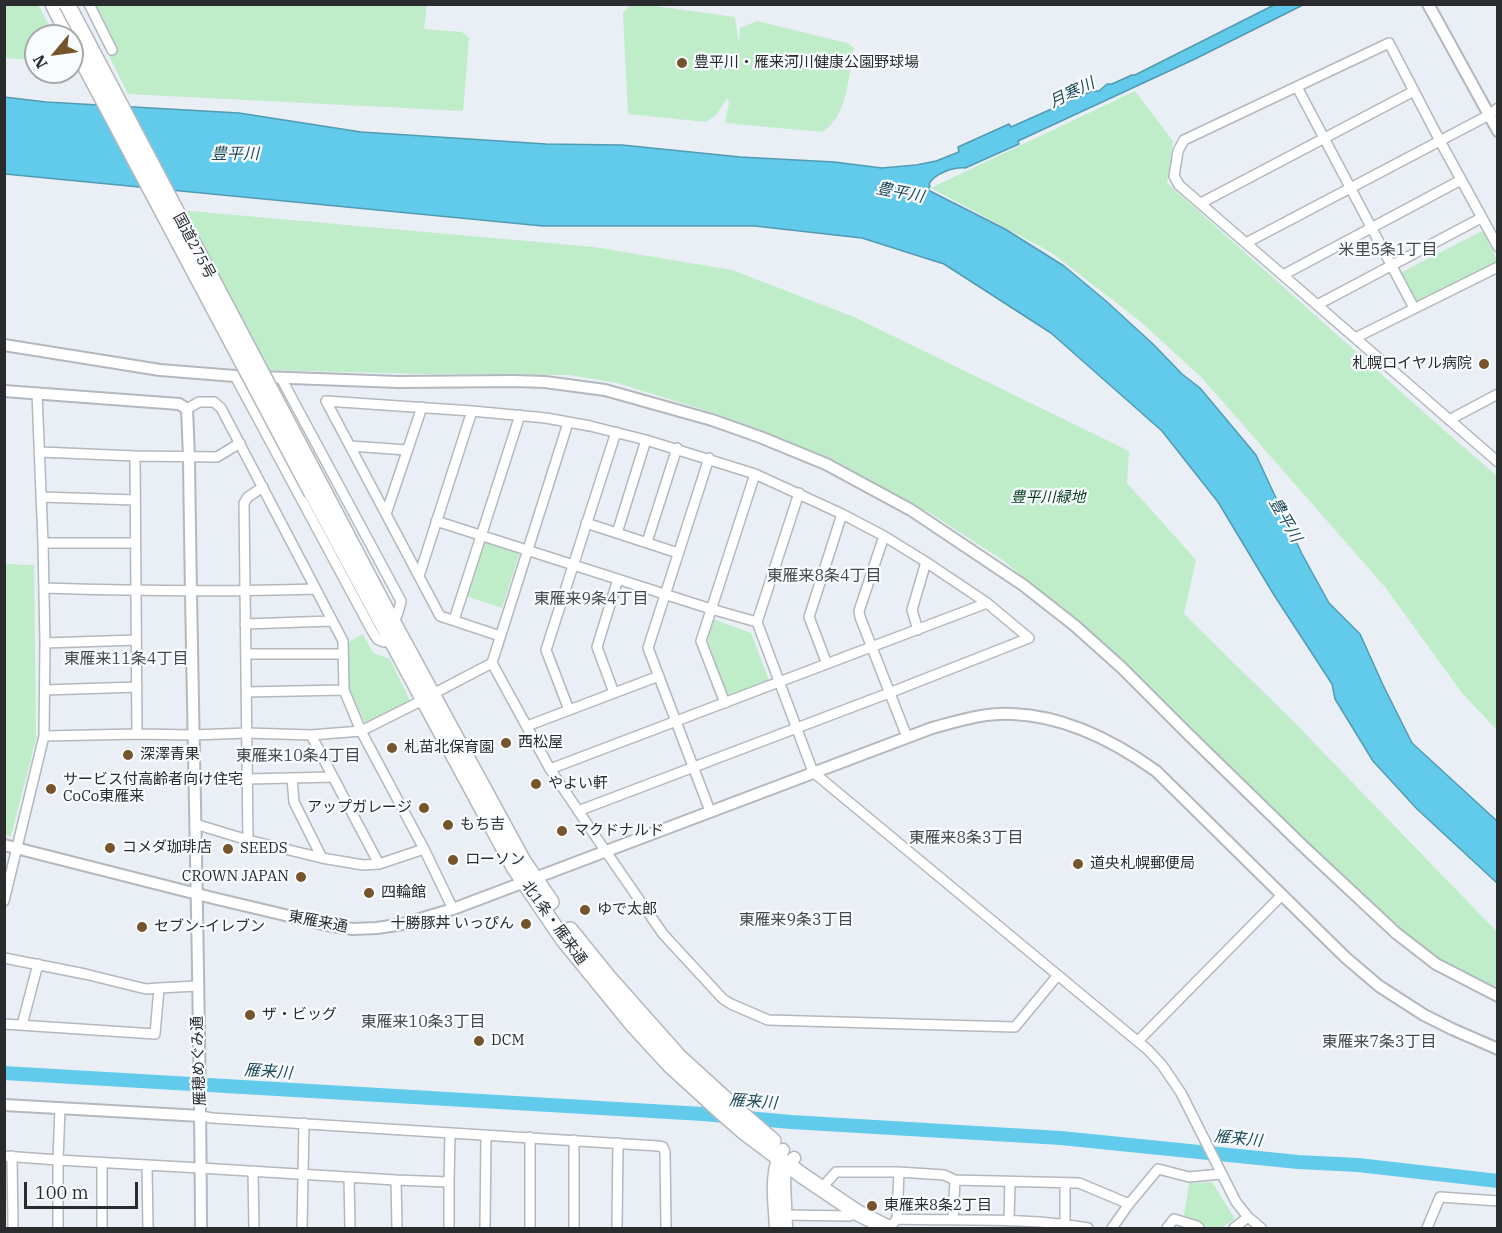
<!DOCTYPE html>
<html>
<head>
<meta charset="utf-8">
<style>
  body { margin:0 }
  #map { position:relative; width:1502px; height:1233px; overflow:hidden; background:#e9eff5; font-family:"IBM Plex Serif",serif }
  canvas { display:block }
  .frame { position:absolute; inset:0; border:6px solid #292b2d; pointer-events:none }
  .north { position:absolute; left:24px; top:24px; width:60px; height:60px; box-sizing:border-box; background:#f9fcfe; border:2px solid #a6a8aa; border-radius:50%; rotate:241deg; font-size:16px; font-weight:700; line-height:24px; text-align:center; color:#292b2d }
  .north::after { content:''; display:block; margin:auto; width:21px; height:27px; background:#76542c; clip-path:polygon(50% 0,100% 100%,50% 72%,0 100%) }
  .scale { position:absolute; left:24px; top:1182px; width:114px; height:27px; box-sizing:border-box; border:3px solid #292b2d; border-top:0; padding-left:8px; font-size:18px; line-height:21px; white-space:nowrap; color:#292b2d; -webkit-text-stroke:4px #f9fcfe; paint-order:stroke }
</style>
</head>
<body>
<div id="map">
<canvas width="1502" height="1233"></canvas>
<div class="frame"></div>
<div class="north">N</div>
<div class="scale">100 m</div>
</div>
<script>
const c = document.querySelector('canvas').getContext('2d');
c.lineJoin = 'round';
function fill(path, color) {
  c.fillStyle = color;
  c.fill(path, 'evenodd');
}
function strokePath(path, color, width, dash) {
  c.strokeStyle = color;
  c.lineWidth = width;
  c.lineCap = dash ? 'butt' : 'round';
  c.setLineDash(dash || []);
  c.stroke(path);
}
function label(font, color, halo, rows, align = 'center') {
  c.font = font + ' "IBM Plex Serif","Noto Sans JP",serif';
  c.lineWidth = 4.5;
  c.setLineDash([]);
  c.textBaseline = 'middle';
  c.strokeStyle = halo;
  c.fillStyle = color;
  for (const [text, x, y, turn = 0] of rows) {
    c.save();
    c.translate(x, y);
    c.rotate((+turn || 0) * Math.PI / 180);
    c.textAlign = isNaN(turn) ? turn : align;
    if (halo) c.strokeText(text, 0, 0);
    c.fillText(text, 0, 0);
    c.restore();
  }
}
fill(new Path2D(`
  M640,4L735,17L739,44L740,28L757,21L847,43L854,48C848,76 848,116 822,132L725,123L729,103L727,98L716,115L706,122L628,114L623,14C628,6 631,4 640,4Z
  M4,5H38L55,36H36V60L5,58Z
  M84,5H427L424,29L462,32L469,38L463,111L128,94Z
  M1135,91L1173,141L1167,183L1446,432L1497,476V730L1462,693L1385,587L1202,378L1141,322L1052,253L931,188Z
  M179,210L594,247L732,270L854,317L1129,451L1127,483L1196,560L1184,614L1293,721L1497,932V990L1441,960L1380,913L1127,666L1004,561L930,513L811,452L714,413L617,383L570,375L427,374L267,370Z
  M1480,232H1483L1497,260V263L1415,303L1401,276L1402,272Z
  M484,540L520,552L502,608L466,596Z
  M5,564L34,565L36,739L11,836L4,835Z
  M713,619L751,633L769,680L727,696L708,641Z
  M363,634L373,653L390,659L410,701L366,725L349,689V642Z
  M1212,1182L1235,1219L1221,1228H1206L1200,1221L1184,1216L1189,1183Z`), '#bfecc9');
const water = new Path2D(`
  M1274,5H1303L1195,59L1018,141L1019,144L965,168C954,167 935,173 929,184L930,186L928,190L1005,229L1064,266L1106,301L1154,345L1182,374L1200,388L1256,455L1302,554L1329,603L1360,634L1383,685L1412,743L1497,821V883L1417,809L1373,761L1335,699L1332,684L1274,595L1218,502L1162,431L1051,333L944,264L862,238L755,226H543L5,174L4,97L46,102L239,113L361,132L546,144L622,145L740,157L834,162L882,168L916,165L936,161L959,152L958,147L1009,124L1011,127L1092,91H1099L1107,84H1112L1132,75H1135Z`);
fill(water, '#62cbeb');
strokePath(water, '#519bb2', 1.5);
strokePath(new Path2D(`
  M4,1073L703,1114L791,1122L1061,1138L1298,1162L1358,1165L1498,1181`), '#62cbeb', 14);
const minor = new Path2D(`
  M89,4L112,50
  M1297,87L1414,308
  M1201,203L1414,91
  M1246,243L1489,115L1498,108
  M1498,247L1440,141L1389,43L1184,140L1178,151L1174,176L1179,185L1498,462
  M1283,275L1461,180
  M1317,305L1481,218
  M1355,338L1498,267
  M235,376L371,629L377,639L384,642C391,633 399,611 401,601L281,378
  M187,409L199,402H214L221,408L343,641L344,690L361,731L424,849L453,909
  M1449,420L1498,394
  M568,423L492,663L550,769L600,843L663,934L723,999L731,1004L768,1020L1015,1027L1058,975
  M350,446L407,450
  M40,452L135,456L217,457L240,443
  M135,456L137,734
  M709,458L648,648L710,811
  M799,493L757,622L813,772L1148,1050L1162,1065L1181,1093L1236,1202L1248,1217L1261,1228
  M41,497L135,500
  M386,514L422,407
  M436,521L711,609L757,622
  M586,523L678,553
  M617,533L646,440
  M884,536L859,611L860,617L907,737
  M647,542L677,448
  M43,543H135
  M419,576L472,411
  M44,588C134,591 224,592 315,589
  M454,620L520,415
  M245,624L331,621
  M918,630L912,610L926,562
  M500,636L440,616L326,401L472,411L546,418L590,426L646,440L755,474L842,514L884,536L926,562L987,603L1029,638L889,693L578,811
  M45,643L136,640
  M246,654H343
  M827,664L809,617L842,514
  M45,690L137,687
  M246,692L344,690
  M614,693L597,647L618,579
  M433,694L492,663
  M725,703L701,641L755,474
  M569,710L546,650L616,432
  M527,726L659,676
  M311,735L333,777
  M44,736L137,734L193,735L247,733L311,735L361,731L423,700
  M550,769L987,603
  M292,778L294,802L322,858
  M247,779L333,777L379,864
  M195,824L248,840L322,858L363,865L379,864L424,849
  M248,840L244,503L248,497L263,487
  M4,901L44,736L45,643L43,543L37,393
  M4,958L85,974L146,989L159,988L197,986
  M4,1024L155,1034L159,988
  M22,1025L38,964
  M1138,1041L1282,895
  M201,1116L212,1118L658,1146L663,1147L665,1152L666,1228
  M574,1140V1228
  M4,1156L58,1160L200,1168L396,1180L449,1182
  M12,1156L13,1228
  M102,1163V1228
  M147,1165L148,1228
  M253,1171L254,1228
  M349,1177L350,1228
  M396,1180L397,1228
  M827,1182L836,1172H899L944,1175L955,1180L1079,1183L1129,1204
  M785,1215L849,1216L858,1213
  M897,1219L899,1172
  M953,1220L955,1180
  M1009,1221L1010,1182
  M1065,1224V1183
  M58,1228V1160L60,1108
  M302,1228L304,1123
  M449,1228V1182L450,1133
  M485,1228L486,1135
  M530,1228V1137
  M617,1228L618,1143
  M889,1228L897,1219C959,1221 1027,1217 1088,1228
  M1112,1228L1129,1204L1158,1169L1189,1177L1221,1174
  M1167,1228L1174,1219L1197,1226L1199,1228
  M1234,1228L1248,1217
  M1427,1228L1440,1197L1498,1201`);
const tertiary = new Path2D(`
  M1428,4L1498,131
  M4,345L160,370L235,376L399,382L514,381L545,382L605,390L712,420L760,437L826,464L911,510L1023,585L1074,625L1121,667L1188,734L1305,848L1396,933L1436,964L1498,996
  M4,391L179,404L187,409L189,457C192,714 200,971 201,1228
  M4,845L213,898L327,925L353,929L377,928L403,924L453,909L932,728C958,721 986,712 1013,714C1066,716 1114,741 1156,771L1345,957L1379,986L1424,1015L1452,1029L1498,1049
  M4,1105L201,1116`);
const secondary = new Path2D(`
  M776,1228C775,1205 769,1169 783,1150
  M786,1228L784,1182L785,1172L794,1158`);
const trunk = new Path2D(`
  M53,4L69,36
  M322,488L385,608L523,861L551,902
  M312,493L514,867L563,939L634,1026L669,1064L717,1108L743,1131L803,1176L858,1213L888,1228
  M570,930L608,977L679,1057L736,1109L773,1141`);
strokePath(minor, '#b2b8bd', 12);
strokePath(tertiary, '#b2b8bd', 14);
strokePath(secondary, '#b2b8bd', 15);
strokePath(trunk, '#b2b8bd', 18);
strokePath(minor, '#fff', 9);
strokePath(tertiary, '#fff', 10);
strokePath(secondary, '#fff', 12);
strokePath(trunk, '#fff', 15);
const trunkBridge = new Path2D(`
  M67,4L322,488
  M72,41L312,493`);
strokePath(trunkBridge, '#b2b8bd', 18, []);
strokePath(trunkBridge, '#fff', 15);
for (const [x, y, r, color] of [
  [682,63,6,"#76542c"],
  [1484,364,6,"#76542c"],
  [506,743,6,"#76542c"],
  [392,748,6,"#76542c"],
  [128,755,6,"#76542c"],
  [536,784,6,"#76542c"],
  [51,789,6,"#76542c"],
  [424,808,6,"#76542c"],
  [448,825,6,"#76542c"],
  [562,831,6,"#76542c"],
  [110,848,6,"#76542c"],
  [228,849,6,"#76542c"],
  [453,860,6,"#76542c"],
  [1078,864,6,"#76542c"],
  [301,877,6,"#76542c"],
  [369,893,6,"#76542c"],
  [585,910,6,"#76542c"],
  [526,924,6,"#76542c"],
  [142,927,6,"#76542c"],
  [250,1015,6,"#76542c"],
  [479,1041,6,"#76542c"],
  [872,1206,6,"#76542c"]
]) {
  const dot = new Path2D();
  dot.arc(x, y, r, 0, 2 * Math.PI);
  c.fillStyle = color;
  c.fill(dot);
  strokePath(dot, '#f9fcfe', 2);
}
label('15px', '#292b2d', '#f9fcfe', [
  ["豊平川・雁来河川健康公園野球場",694,63],
  ["札幌ロイヤル病院",1472,364,"right"],
  ["西松屋",518,743],
  ["札苗北保育園",404,748],
  ["深澤青果",140,755],
  ["サービス付高齢者向け住宅",63,780],
  ["CoCo東雁来",63,797],
  ["やよい軒",548,784],
  ["アップガレージ",412,808,"right"],
  ["もち吉",460,825],
  ["マクドナルド",574,831],
  ["コメダ珈琲店",122,848],
  ["SEEDS",240,849],
  ["ローソン",465,860],
  ["道央札幌郵便局",1090,864],
  ["CROWN JAPAN",289,877,"right"],
  ["四輪館",381,893],
  ["ゆで太郎",597,910],
  ["十勝豚丼 いっぴん",514,924,"right"],
  ["セブン-イレブン",154,927],
  ["ザ・ビッグ",262,1015],
  ["DCM",491,1041],
  ["東雁来8条2丁目",884,1206]
], 'left');
label('15px', '#292b2d', '#f9fcfe', [
  ["国道275号",194,246,62],
  ["東雁来通",318,922,11],
  ["北1条・雁来通",554,923,54],
  ["雁穂めぐみ通",199,1061,-92]
]);
label('italic 15px', '#003b19', '#f9fcfe', [
  ["豊平川緑地",1048,498]
]);
label('italic 16px', '#1d4b59', '#f9fcfe', [
  ["月寒川",1072,93,-26],
  ["豊平川",235,154],
  ["豊平川",900,193,11],
  ["豊平川",1285,520,60],
  ["雁来川",268,1072,4],
  ["雁来川",753,1102,4],
  ["雁来川",1238,1139,6]
]);
label('16px', '#44494e', '#f9fcfe', [
  ["米里5条1丁目",1388,250],
  ["東雁来8条4丁目",824,576],
  ["東雁来9条4丁目",591,599],
  ["東雁来11条4丁目",126,659],
  ["東雁来10条4丁目",298,756],
  ["東雁来8条3丁目",966,838],
  ["東雁来9条3丁目",796,920],
  ["東雁来10条3丁目",423,1022],
  ["東雁来7条3丁目",1379,1042]
]);
</script>
</body>
</html>
